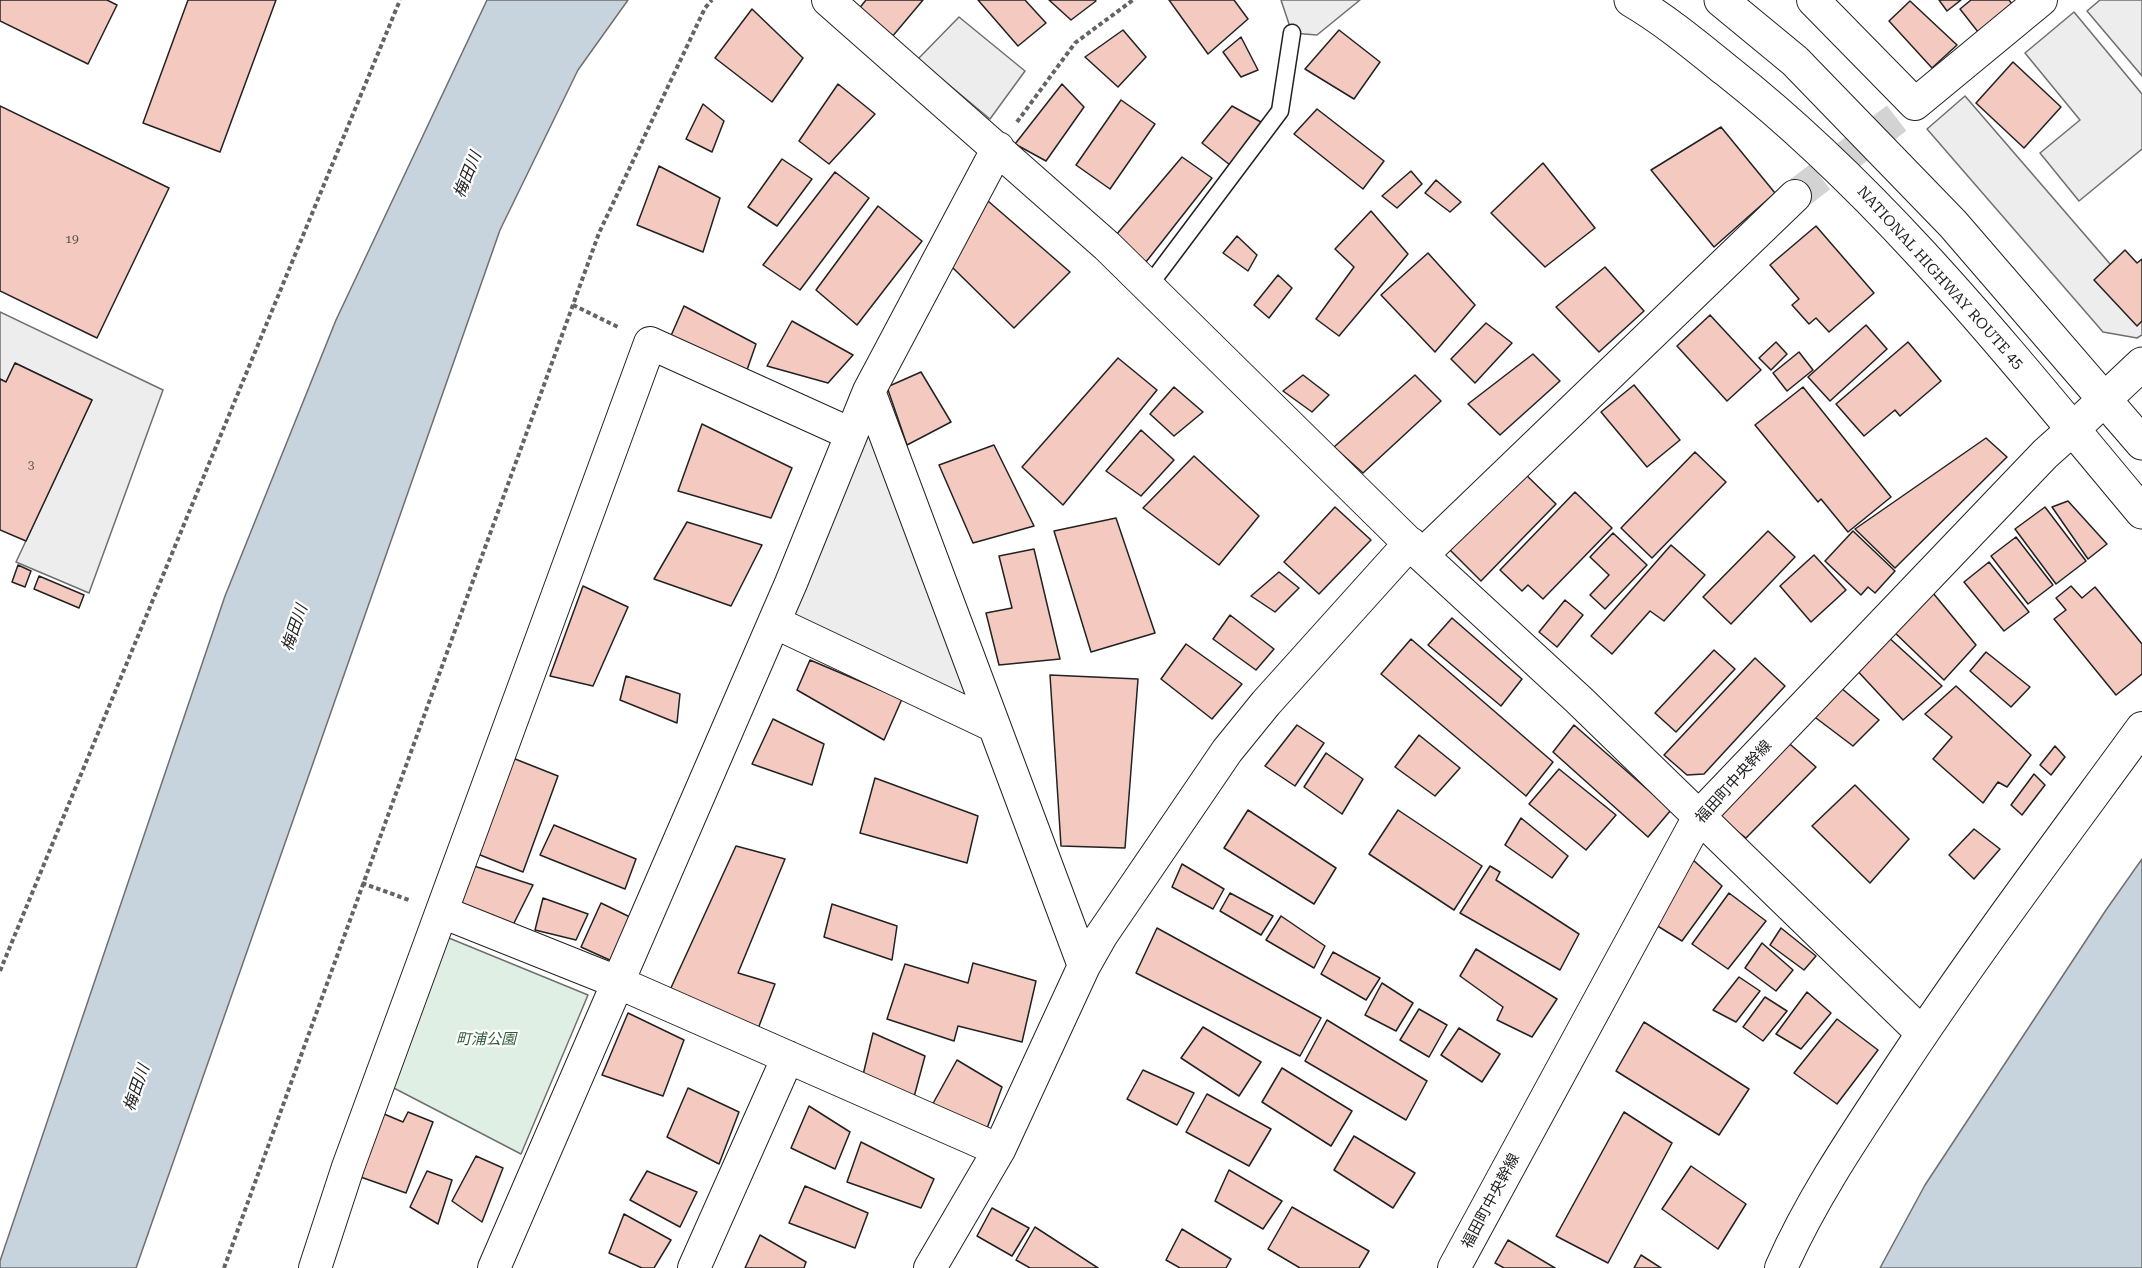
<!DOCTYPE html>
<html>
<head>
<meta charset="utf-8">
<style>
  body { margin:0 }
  canvas { display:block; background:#fff }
</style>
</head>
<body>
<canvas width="2142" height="1268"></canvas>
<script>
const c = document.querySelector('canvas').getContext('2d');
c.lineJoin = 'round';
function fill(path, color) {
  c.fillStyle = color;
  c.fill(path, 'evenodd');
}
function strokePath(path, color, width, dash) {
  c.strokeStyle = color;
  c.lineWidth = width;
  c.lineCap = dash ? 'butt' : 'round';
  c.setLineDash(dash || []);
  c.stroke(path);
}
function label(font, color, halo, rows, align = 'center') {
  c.font = font + ' "Roboto Serif","Noto Sans JP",serif';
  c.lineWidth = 4.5;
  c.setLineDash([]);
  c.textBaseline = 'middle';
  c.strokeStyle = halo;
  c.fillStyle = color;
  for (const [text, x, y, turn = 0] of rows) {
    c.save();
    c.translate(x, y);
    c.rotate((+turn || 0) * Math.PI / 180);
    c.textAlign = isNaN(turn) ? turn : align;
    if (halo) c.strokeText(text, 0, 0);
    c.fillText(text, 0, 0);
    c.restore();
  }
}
const green = new Path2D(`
  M444,936L588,995L521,1154L388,1085Z`);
fill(green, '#e0efe3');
strokePath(green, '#6f6f6f', 1.5);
const parking = new Path2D(`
  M1281,0H1360L1317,35L1292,33Z
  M2100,0H2142V76L2087,11Z
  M2074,12L2142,94V149L2079,201L2040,153L2080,120L2025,53Z
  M959,17L1025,71L990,119L918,59Z
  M1965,96L2142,301V335L2137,338L2103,332L1927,129Z
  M0,312L163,390L89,593L16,562L92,400L15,363L6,382L0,379Z
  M869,409L980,711L785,617Z`);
fill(parking, '#ededed');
strokePath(parking, '#6f6f6f', 1.5);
const water = new Path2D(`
  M487,0H628L578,70L500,230L136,1268H0V1261L225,596L336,320Z
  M2142,859V1268H1880L1925,1185L2106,910Z`);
fill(water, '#c7d3dd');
strokePath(water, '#6f6f6f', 1.5);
const building = new Path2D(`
  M0,0H107L117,5L88,64L0,21Z
  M188,0H276L220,152L143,123Z
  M866,0H923L886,44L853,16Z
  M978,0H1025L1046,23L1018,46Z
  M1049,0H1095L1096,1L1071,20Z
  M1169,0H1234L1248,19L1208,54Z
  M1939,0H1961L1947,11Z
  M1971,0H2009L2016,9L1982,37L1960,9Z
  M1910,1L1957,45L1932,68L1889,21Z
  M752,9L803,58L772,102L715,58Z
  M1123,30L1146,57L1118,87L1085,57Z
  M1339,30L1380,62L1354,99L1305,69Z
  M1241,37L1258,70L1241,77L1223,52Z
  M2013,62L2061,107L2024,148L1976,103Z
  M838,84L875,114L829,164L799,141Z
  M1062,84L1084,107L1046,161L1015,144Z
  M1121,100L1155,124L1110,189L1076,165Z
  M703,104L724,121L712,152L686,139Z
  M0,106L169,188L97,338L0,291Z
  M1232,106L1261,122L1230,165L1202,143Z
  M1317,109L1384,161L1363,189L1294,134Z
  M1721,127L1775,193L1714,247L1651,170Z
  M1182,157L1212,178L1142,267L1116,235Z
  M782,159L812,179L777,226L748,207Z
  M1543,163L1595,228L1545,267L1491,213Z
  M659,166L720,198L703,252L637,225Z
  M1411,171L1422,184L1397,208L1382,196Z
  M835,172L869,198L800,290L763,265Z
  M1436,180L1461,202L1450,212L1425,193Z
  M988,201L1070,272L1014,328L952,267Z
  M878,206L922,241L857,325L816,290Z
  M1371,211L1408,254L1339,336L1316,319L1354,267L1335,249Z
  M1816,226L1874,293L1829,332L1816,318L1809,324L1792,305L1799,299L1770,265Z
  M1237,236L1257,255L1248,271L1223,253Z
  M2125,250L2137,263L2142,259V321L2137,326L2094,280Z
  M1428,253L1475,305L1435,352L1381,295Z
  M1605,267L1644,311L1599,352L1556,307Z
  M1278,275L1292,288L1269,318L1254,305Z
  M684,306L756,344L747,370L670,338Z
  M1710,315L1761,370L1727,401L1677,346Z
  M792,321L853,355L828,383L767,366Z
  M1486,323L1512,343L1475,383L1451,359Z
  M1866,325L1887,349L1830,401L1808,377Z
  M1776,342L1787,354L1771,370L1759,358Z
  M1908,342L1941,381L1900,416L1895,410L1864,436L1836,404Z
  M1799,352L1813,370L1787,391L1773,373Z
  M1533,354L1560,381L1500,435L1468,404Z
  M1118,358L1157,390L1063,505L1022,467Z
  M15,363L92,400L26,541L0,530V379L6,382Z
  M921,372L951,422L907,445L887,387Z
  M1303,375L1329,395L1312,412L1283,391Z
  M1415,375L1441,401L1363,473L1334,447Z
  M1634,385L1680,440L1647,467L1601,412Z
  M1174,387L1203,412L1174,436L1150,414Z
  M1803,387L1891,497L1848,532L1821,499L1818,502L1755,425Z
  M702,424L792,468L771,518L678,491Z
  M1141,430L1174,460L1141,496L1106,471Z
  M1986,438L2007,457L1895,568L1855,529Z
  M994,445L1034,526L973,543L939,465Z
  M1695,452L1726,482L1652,558L1621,528Z
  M1194,456L1259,516L1219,565L1143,508Z
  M1522,471L1556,504L1481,581L1447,547Z
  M1575,492L1612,528L1543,599L1528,585L1522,591L1500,570Z
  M2068,501L2107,544L2088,559L2052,507Z
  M1335,507L1371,540L1319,594L1284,562Z
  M2045,507L2086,561L2056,584L2015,529Z
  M1116,518L1155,633L1091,652L1054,531Z
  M687,522L762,545L731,606L654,579Z
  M1768,531L1795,557L1731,624L1703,597Z
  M1853,531L1895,571L1875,593L1868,587L1861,595L1825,561Z
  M1613,533L1647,565L1605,609L1590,595L1609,575L1590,557Z
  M2016,537L2053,585L2028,604L1991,556Z
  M1671,545L1705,575L1664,621L1650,611L1612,654L1591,636Z
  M1034,549L1060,659L999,665L986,613L1012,608L999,556Z
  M1814,555L1846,590L1811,622L1780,586Z
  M1989,562L2029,612L2004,631L1964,582Z
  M18,565L31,571L25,587L12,582Z
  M1279,572L1299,588L1275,612L1251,596Z
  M39,576L84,595L79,608L34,589Z
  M583,586L628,607L593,686L550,676Z
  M2071,586L2082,598L2095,587L2142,644V674L2116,695L2054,619L2066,610L2056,598Z
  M1933,593L1976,645L1944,680L1892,630Z
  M1565,600L1583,615L1557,647L1539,632Z
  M1230,615L1274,649L1256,670L1213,639Z
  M1452,618L1522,679L1501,706L1428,645Z
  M1887,636L1942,686L1903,720L1853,666Z
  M1411,639L1553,762L1526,796L1381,674Z
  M1186,644L1242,684L1212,719L1161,679Z
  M1714,650L1735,669L1676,732L1655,713Z
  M1986,652L2030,687L2011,707L1970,671Z
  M1755,658L1785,686L1704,774L1687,775L1664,755Z
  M810,660L902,699L884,740L797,690Z
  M1050,675L1138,679L1125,848L1061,846Z
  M626,676L680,694L677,723L620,700Z
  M1956,686L2031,755L2007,787L1998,782L1983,803L1933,759L1952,737L1925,714Z
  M1840,687L1879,720L1853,746L1812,715Z
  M773,719L824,744L812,785L752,764Z
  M1297,725L1324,743L1295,786L1265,766Z
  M1574,725L1671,810L1648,837L1553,752Z
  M1419,735L1460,768L1435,796L1395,767Z
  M1783,738L1816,767L1746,838L1718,817Z
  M2055,746L2065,757L2051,775L2040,765Z
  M500,753L558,776L523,872L465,849Z
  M1326,753L1363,779L1342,814L1304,787Z
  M1559,769L1616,815L1586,850L1529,804Z
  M2034,774L2045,785L2022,815L2011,805Z
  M875,778L978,816L967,863L860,833Z
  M1855,785L1909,839L1870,883L1812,826Z
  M1248,810L1336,868L1314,904L1224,848Z
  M1398,810L1482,866L1454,910L1369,854Z
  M1521,818L1568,856L1552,878L1505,845Z
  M554,825L636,859L625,889L540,855Z
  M1974,829L2000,849L1974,879L1949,855Z
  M736,846L785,859L738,973L775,984L753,1042L664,1003Z
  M1692,859L1722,886L1682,941L1651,922Z
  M1182,864L1224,889L1213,909L1172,887Z
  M474,866L533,885L512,927L460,905Z
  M1490,866L1500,872L1496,880L1579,934L1560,970L1460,913Z
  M1230,893L1273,916L1261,935L1220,911Z
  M1729,893L1766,921L1728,969L1692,944Z
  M543,898L588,914L576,940L535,930Z
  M601,903L630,917L614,962L581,947Z
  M832,904L897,926L892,960L824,937Z
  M1281,916L1325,946L1314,968L1266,940Z
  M1157,928L1321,1018L1300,1056L1136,973Z
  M1781,928L1816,956L1804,970L1770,945Z
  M1762,943L1793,970L1776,991L1745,968Z
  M1476,949L1557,999L1532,1037L1497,1020L1503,1007L1460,976Z
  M1333,952L1380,978L1366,1000L1321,974Z
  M973,963L1036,981L1022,1042L958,1026L954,1041L887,1019L905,964L968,983Z
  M1739,977L1760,991L1736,1022L1713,1010Z
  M1382,983L1413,1003L1396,1031L1365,1015Z
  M1807,992L1831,1013L1801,1049L1776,1034Z
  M1765,997L1787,1011L1763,1041L1743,1027Z
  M1419,1009L1447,1025L1429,1057L1400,1040Z
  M628,1013L684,1040L663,1096L602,1075Z
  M1837,1019L1878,1050L1837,1104L1794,1073Z
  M1327,1020L1427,1081L1406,1120L1305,1061Z
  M1644,1022L1749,1089L1719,1135L1616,1071Z
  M1203,1027L1261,1062L1239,1096L1181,1058Z
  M1459,1028L1500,1054L1482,1082L1441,1055Z
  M873,1033L925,1056L914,1097L863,1075Z
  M957,1060L1002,1087L985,1134L931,1107Z
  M1282,1068L1352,1111L1331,1146L1262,1102Z
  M1143,1070L1194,1093L1177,1125L1127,1099Z
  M688,1088L739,1112L719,1164L667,1137Z
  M1207,1094L1271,1129L1249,1166L1186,1132Z
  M809,1106L850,1132L835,1169L791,1148Z
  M377,1111L403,1122L408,1112L433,1122L406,1193L355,1175Z
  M1624,1112L1672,1143L1608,1263L1556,1236Z
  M1354,1136L1415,1173L1393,1208L1334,1170Z
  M861,1142L934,1179L921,1208L847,1182Z
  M476,1156L503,1168L482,1222L452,1201Z
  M1691,1166L1746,1204L1718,1249L1662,1209Z
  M1229,1170L1282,1201L1263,1229L1215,1201Z
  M427,1171L452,1180L438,1224L410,1207Z
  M647,1171L697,1192L680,1227L630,1200Z
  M805,1186L868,1213L855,1248L789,1223Z
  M1292,1207L1369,1251L1359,1268H1300L1268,1249Z
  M992,1208L1029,1228L1012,1256L977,1236Z
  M624,1214L671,1240L654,1268H642L609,1253Z
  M1035,1227L1098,1268H1030L1016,1260Z
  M1182,1229L1231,1259L1226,1268H1180L1166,1260Z
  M760,1235L806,1262L804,1268H745Z
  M1508,1240L1555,1268H1504L1495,1263Z
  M1641,1255L1661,1268H1634Z`);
fill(building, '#f3c9c0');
strokePath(building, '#222', 1.5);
strokePath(new Path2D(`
  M1795,196L1915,104`), '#d3d3d3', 32, [32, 16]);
const service = new Path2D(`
  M1148,287L1280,111L1292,33`);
const minor = new Path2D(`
  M828,0L1107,246L1416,550L1579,700L1922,1033
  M1813,0L1915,104L2041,0
  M998,148L869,391L1084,966
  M1422,555L1795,196
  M774,622L994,726
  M442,912L617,982L999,1150
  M315,1268L348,1167L650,343L851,434
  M494,1268L791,583L869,391
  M694,1268L788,1057
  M930,1268L999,1150L1084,966L1101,936L1227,751L1266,703L1410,543
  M1454,1268L1700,815L2045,454L2074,428
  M1781,1268C1811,1200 1853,1138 1894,1076C1972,957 2058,843 2142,728`);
const secondary = new Path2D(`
  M2074,428L2142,364`);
const trunk = new Path2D(`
  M1631,0C1665,20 1695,45 1726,70C1886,196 2012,357 2142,512
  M1721,0L1795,61L1953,224L2142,443`);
strokePath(service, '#222', 19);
strokePath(minor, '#222', 34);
strokePath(secondary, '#222', 35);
strokePath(trunk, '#222', 35);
strokePath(new Path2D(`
  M1017,122L1075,43L1133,0
  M573,305L620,328
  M362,883L409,900
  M0,971L400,0
  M224,1268L599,233L705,8L712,0`), '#646464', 4, [4.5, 3]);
strokePath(service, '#fff', 16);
strokePath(minor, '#fff', 32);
strokePath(secondary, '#fff', 33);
strokePath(trunk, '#fff', 33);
label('12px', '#564c4a', null, [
  ["19",72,239],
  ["3",31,465]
]);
label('15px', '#222', '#fff', [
  ["NATIONAL HIGHWAY ROUTE 45",1940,278,48],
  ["福田町中央幹線",1734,782,-48],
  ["福田町中央幹線",1491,1201,-62]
]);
label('italic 15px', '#2f5e38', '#fff', [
  ["町浦公園",486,1040]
]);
label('italic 16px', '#222', '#fff', [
  ["梅田川",468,175,-68],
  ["梅田川",295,628,-71],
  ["梅田川",137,1088,-71]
]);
</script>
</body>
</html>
